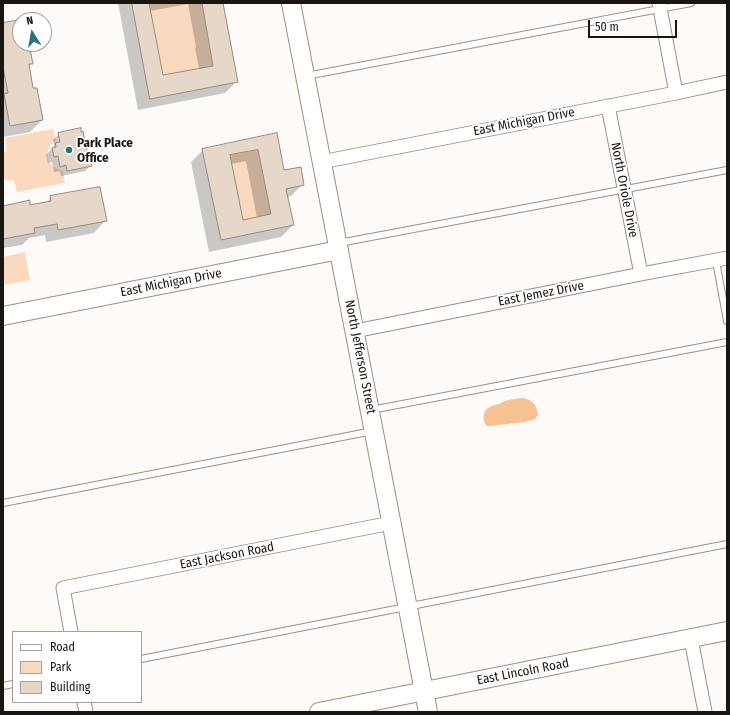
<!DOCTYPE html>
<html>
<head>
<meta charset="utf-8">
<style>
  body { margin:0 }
  #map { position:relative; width:730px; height:715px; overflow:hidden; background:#fdfaf7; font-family:"Fira Sans Condensed",sans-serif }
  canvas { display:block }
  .frame { position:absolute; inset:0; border:4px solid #1b1511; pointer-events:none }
  .legend { position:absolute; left:12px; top:631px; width:130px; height:72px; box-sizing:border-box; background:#fff; border:1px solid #a4a1a0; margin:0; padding:5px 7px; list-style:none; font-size:12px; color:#1b1511 }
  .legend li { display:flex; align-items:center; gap:8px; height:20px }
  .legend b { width:20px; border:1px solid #a4a1a0 }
  .north { position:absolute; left:12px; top:12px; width:40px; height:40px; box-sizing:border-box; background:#fff; border:1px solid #a4a1a0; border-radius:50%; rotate:349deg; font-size:11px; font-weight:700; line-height:16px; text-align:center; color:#1b1511 }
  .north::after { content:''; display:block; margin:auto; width:14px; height:18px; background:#2b727f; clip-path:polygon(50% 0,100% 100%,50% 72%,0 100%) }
  .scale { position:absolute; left:588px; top:20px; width:89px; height:18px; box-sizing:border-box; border:2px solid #1b1511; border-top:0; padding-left:5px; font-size:12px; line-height:14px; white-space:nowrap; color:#1b1511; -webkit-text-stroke:3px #fff; paint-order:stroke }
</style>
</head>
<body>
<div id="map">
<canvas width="730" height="715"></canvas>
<div class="frame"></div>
<ul class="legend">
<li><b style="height:5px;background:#fff"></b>Road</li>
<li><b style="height:11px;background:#fbd9be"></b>Park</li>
<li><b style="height:11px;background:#e7d7c9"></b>Building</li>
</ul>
<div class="north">N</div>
<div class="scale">50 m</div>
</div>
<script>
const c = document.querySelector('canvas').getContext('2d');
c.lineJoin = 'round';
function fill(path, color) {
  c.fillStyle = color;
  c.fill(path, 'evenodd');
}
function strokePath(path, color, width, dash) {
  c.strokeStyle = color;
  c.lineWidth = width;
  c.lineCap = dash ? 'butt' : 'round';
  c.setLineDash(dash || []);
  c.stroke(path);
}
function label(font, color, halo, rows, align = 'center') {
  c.font = font + ' "Fira Sans Condensed",sans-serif';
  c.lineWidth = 3.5;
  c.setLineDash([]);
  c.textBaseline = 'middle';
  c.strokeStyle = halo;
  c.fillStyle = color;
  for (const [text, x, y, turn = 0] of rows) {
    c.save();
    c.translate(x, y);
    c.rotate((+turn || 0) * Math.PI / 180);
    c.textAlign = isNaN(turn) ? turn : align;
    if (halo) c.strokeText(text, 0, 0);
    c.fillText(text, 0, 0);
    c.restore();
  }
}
fill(new Path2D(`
  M149,3H202L205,22L226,18L229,31L207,35L213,66L163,75Z
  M53,129L56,140C53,143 50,145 49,148C44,160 52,169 63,171L65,183L17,192L14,180L9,181L3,179V153L7,151L5,138Z
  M258,150L271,214L243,220L230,155Z
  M25,252L30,280L5,285L3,272V257Z`), '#fbd9be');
fill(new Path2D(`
  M523,398C533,400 537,405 538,415L535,419L525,422L490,426C486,426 484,424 484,420C482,409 490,406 499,404C501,403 502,402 505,401C510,399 517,399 523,398Z`), '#f8c194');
fill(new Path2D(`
  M118,3H222L237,81L225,93L138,110ZM188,4L196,47L195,48L199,69L162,76L150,11Z
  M20,21V44H28L32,63L28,67L32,90L42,120L30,132L3,137V24Z
  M59,134L86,154L91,165L85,171L61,176L60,171L54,172L52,162L48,163L46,155L54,146L53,140Z
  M276,134L283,171L303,184L291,196L287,197L293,225L281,237L209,252L191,162L203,150ZM246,161L257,218L242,221L231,164Z
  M51,197L105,221L94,233L46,242L45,235L29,238L22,245L3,248V207H30L45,204Z`), '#0003');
const building = new Path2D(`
  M132,3H149L163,75L213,66L202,3H223L238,82L150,99Z
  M20,20V44H29L33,64H29L33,88H37L43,120L10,126L4,94L8,93L3,67V23Z
  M81,128V132L83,131L87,152H89L92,166L67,171L66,165L60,167L58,156L54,157L52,148L56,147L55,143L60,142L58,133Z
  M277,133L284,170L301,167L304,185L286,189L294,225L221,240L202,149ZM258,150L271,214L243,220L230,155Z
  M100,187L107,221L58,230L57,224L34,228L35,233L3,239V206L30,200V205L51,201L50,196Z`);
fill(building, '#e7d7c9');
strokePath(building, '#998a7e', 1);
const lane = new Path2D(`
  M306,76L691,3
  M339,243L727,170
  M716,261L727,321
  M371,410L727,342
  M3,503L373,431
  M141,659L727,544
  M3,686L13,684`);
const street = new Path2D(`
  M659,3L676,93
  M608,106L641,274
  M321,162L676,93L727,82
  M355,331L641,274L727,258
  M71,632L63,588L391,523
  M691,639L705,712
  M84,702L86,712`);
const secondary = new Path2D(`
  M291,3L428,712
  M3,316L339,250
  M319,712L727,631`);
strokePath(lane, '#9f8f83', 8);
strokePath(street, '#9f8f83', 15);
strokePath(secondary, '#9f8f83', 20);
strokePath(lane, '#fff', 6);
strokePath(street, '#fff', 13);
strokePath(secondary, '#fff', 18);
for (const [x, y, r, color] of [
  [69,150,4,"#2b727f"]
]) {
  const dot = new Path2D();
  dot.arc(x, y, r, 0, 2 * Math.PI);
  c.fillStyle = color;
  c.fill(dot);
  strokePath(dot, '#fff', 1.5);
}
label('13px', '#1b1511', '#fff', [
  ["East Michigan Drive",524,122,-11],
  ["North Oriole Drive",624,190,79],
  ["East Michigan Drive",171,283,-11],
  ["East Jemez Drive",541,294,-11],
  ["North Jefferson Street",360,357,79],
  ["East Jackson Road",227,556,-11],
  ["East Lincoln Road",523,672,-11]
]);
label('bold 13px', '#1b1511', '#fff', [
  ["Park Place",77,143],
  ["Office",77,158]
], 'left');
</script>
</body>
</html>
